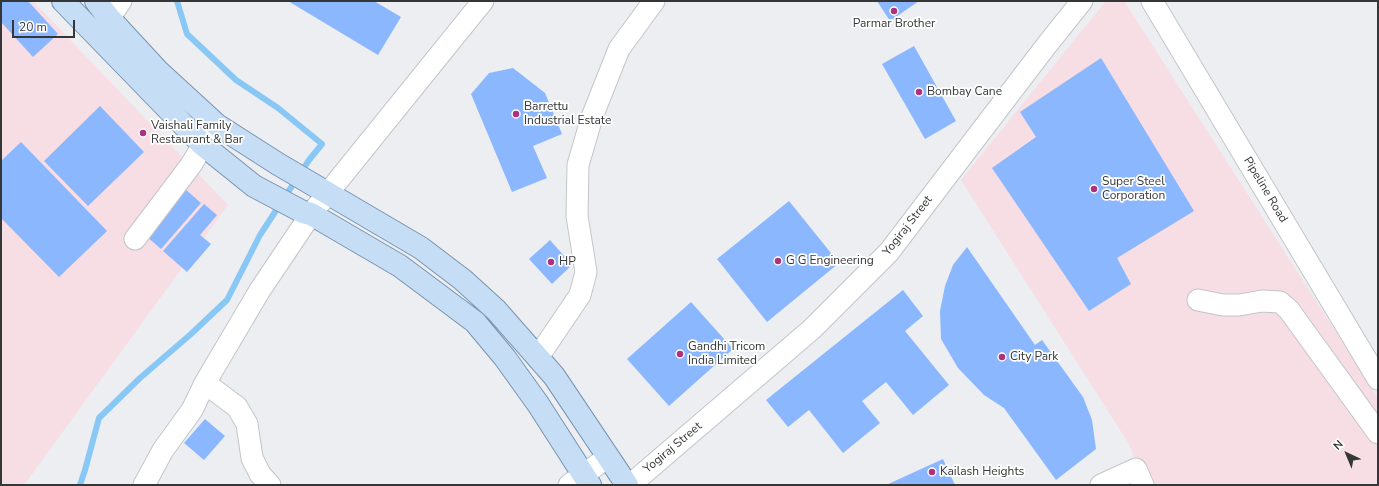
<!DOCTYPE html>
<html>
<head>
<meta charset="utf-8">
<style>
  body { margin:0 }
  #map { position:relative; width:1379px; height:486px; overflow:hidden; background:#eceef2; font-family:"Nunito Sans",sans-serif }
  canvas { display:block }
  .frame { position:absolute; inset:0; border:2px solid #353637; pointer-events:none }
  .north { position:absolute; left:1327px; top:434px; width:40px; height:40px; -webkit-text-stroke:3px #fff; paint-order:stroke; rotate:316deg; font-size:11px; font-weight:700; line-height:16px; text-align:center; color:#353637 }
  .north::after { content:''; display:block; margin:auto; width:14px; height:18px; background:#353637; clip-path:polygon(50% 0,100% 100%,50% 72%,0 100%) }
  .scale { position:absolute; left:12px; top:20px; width:63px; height:18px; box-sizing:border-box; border:2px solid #353637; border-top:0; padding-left:5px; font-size:12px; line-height:14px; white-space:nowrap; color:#353637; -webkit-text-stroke:3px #fff; paint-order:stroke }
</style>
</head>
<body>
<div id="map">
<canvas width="1379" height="486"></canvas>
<div class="frame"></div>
<div class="north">N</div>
<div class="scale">20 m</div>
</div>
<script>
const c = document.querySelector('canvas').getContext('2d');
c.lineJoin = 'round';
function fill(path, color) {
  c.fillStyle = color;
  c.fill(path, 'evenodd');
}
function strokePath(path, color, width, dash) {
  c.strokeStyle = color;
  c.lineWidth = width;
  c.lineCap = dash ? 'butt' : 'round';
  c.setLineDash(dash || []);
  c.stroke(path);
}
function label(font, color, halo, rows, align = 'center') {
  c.font = font + ' "Nunito Sans",sans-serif';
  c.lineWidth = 3.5;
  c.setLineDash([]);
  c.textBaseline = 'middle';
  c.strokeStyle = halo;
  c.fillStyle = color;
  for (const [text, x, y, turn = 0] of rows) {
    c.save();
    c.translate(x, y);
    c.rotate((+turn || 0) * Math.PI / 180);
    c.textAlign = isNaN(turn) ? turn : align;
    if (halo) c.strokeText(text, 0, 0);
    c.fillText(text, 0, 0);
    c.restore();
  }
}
fill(new Path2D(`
  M1,1H33L228,205L24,485H1Z
  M1106,1H1124L1378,398V485H1148L1127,441L961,180Z`), '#f7dde4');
strokePath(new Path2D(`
  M80,485L85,470L99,418L140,378L191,334L227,300L260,235L309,160L322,144L278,108L236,80L187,34L177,1`), '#89c8f5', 6);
fill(new Path2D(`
  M1,1H28L58,34L33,57L1,22Z
  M288,1H374L401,17L378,55Z
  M877,1H919L890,21Z
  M914,46L956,121L925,139L882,64Z
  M1101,58L1194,211L1117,258L1131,284L1089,311L992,168L1036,137L1020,112Z
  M513,68L545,93L562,134L533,146L547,178L512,192L471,94L489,73Z
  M100,106L144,152L88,206L44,161Z
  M21,142L107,231L59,277L1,218V161Z
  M185,189L201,203L161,249L145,235Z
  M789,201L839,263L767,322L717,259Z
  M204,204L217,215L200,235L211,244L187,272L163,251Z
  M550,240L572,265L552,284L529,259Z
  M967,247L1035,345L1042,340L1083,397L1092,420L1096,449L1056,480L1004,408L984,395L958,368L941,339L940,311L945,286L953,265Z
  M903,290L923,316L905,331L949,385L913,415L886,382L862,401L880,423L843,453L809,410L788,427L766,400Z
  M691,302L733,349L669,406L627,359Z
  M205,419L225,436L204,460L184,443Z
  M943,459L955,485H886Z`), '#8bb7ff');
const minor = new Path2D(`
  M1152,1L1378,379
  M109,18L121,1
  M135,239L191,165L203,145L217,125
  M1198,300L1223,305H1239L1262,301L1280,302L1289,310L1378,433
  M538,357L580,295L586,272L577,216L578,165L592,117L619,49L654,1
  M205,383L237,407L247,424L252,458L260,474L270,485
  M144,485L163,450L192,410L205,383L260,290L311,214L483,1
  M569,485L608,457
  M630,485L812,329L889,252L1046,46L1082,1
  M1101,485L1136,469L1143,485`);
const major = new Path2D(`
  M63,1L203,145L254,186L303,212L311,214L400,266L475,322L505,358L538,404L590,485
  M96,1L109,18L157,70L217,125L278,164L421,248L463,280L496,310L554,376L627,485`);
strokePath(minor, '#c3c5c9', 23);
strokePath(major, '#7a94af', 24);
strokePath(minor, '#fff', 21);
strokePath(major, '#c5ddf5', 22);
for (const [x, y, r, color] of [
  [894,11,4,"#ae3181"],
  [919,92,4,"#ae3181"],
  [516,114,4,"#ae3181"],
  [143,133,4,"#ae3181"],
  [1094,189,4,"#ae3181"],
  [778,261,4,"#ae3181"],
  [551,262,4,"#ae3181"],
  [680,354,4,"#ae3181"],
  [1002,357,4,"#ae3181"],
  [932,472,4,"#ae3181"]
]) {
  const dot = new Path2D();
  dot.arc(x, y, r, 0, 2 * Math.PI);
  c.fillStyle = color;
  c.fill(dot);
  strokePath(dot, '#fff', 1.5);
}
label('12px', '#353637', '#fff', [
  ["Parmar Brother",894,24,"center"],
  ["Bombay Cane",927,92],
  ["Barrettu",524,107],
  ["Industrial Estate",524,121],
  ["Vaishali Family",151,126],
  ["Restaurant & Bar",151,140],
  ["Super Steel",1102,182],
  ["Corporation",1102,196],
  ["G G Engineering",786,261],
  ["HP",559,262],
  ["Gandhi Tricom",688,347],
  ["India Limited",688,361],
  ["City Park",1010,357],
  ["Kailash Heights",940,472]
], 'left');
label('12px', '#353637', '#fff', [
  ["Pipeline Road",1265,190,59],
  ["Yogiraj Street",908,226,-52],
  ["Yogiraj Street",673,448,-40]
]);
</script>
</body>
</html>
